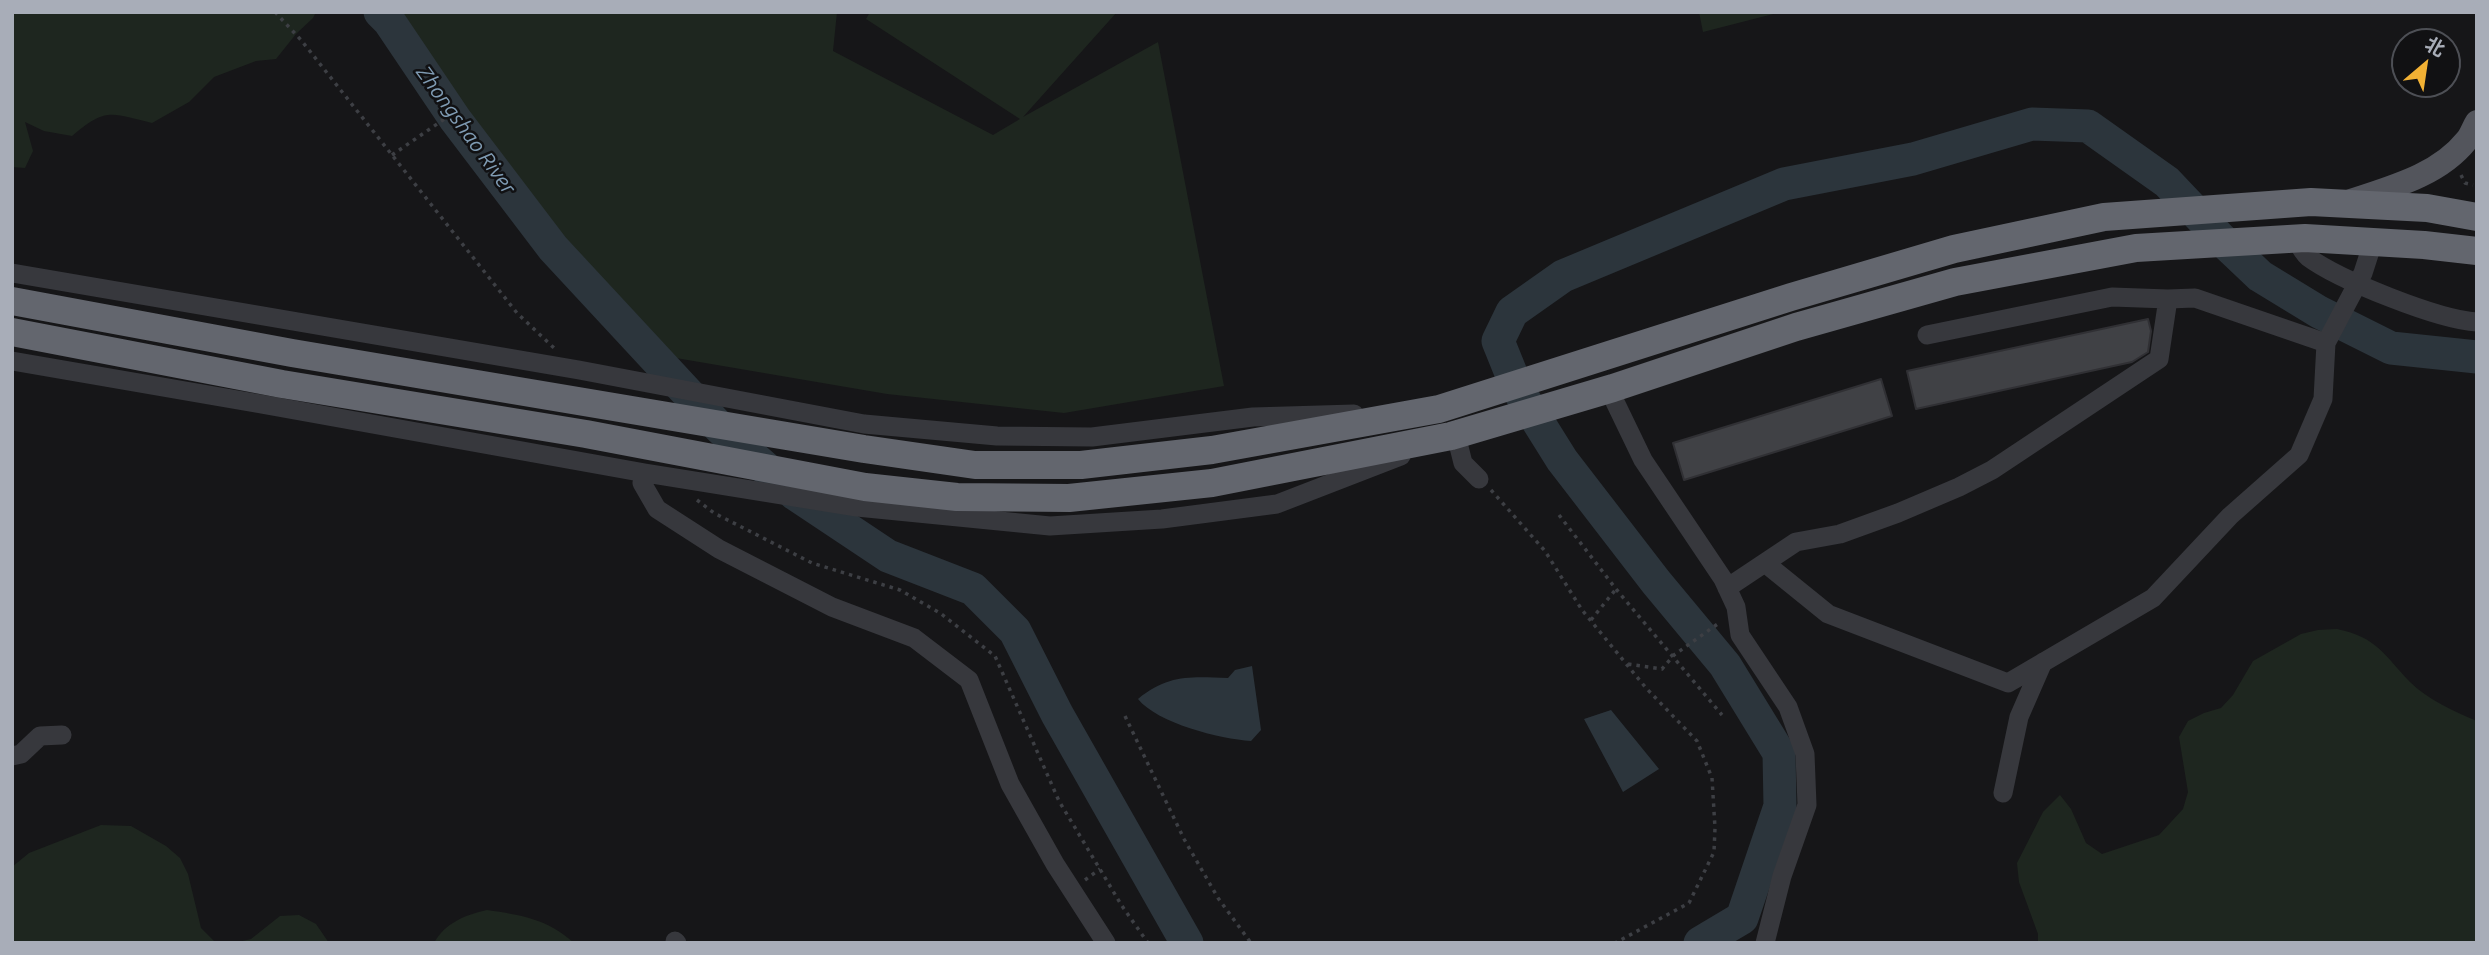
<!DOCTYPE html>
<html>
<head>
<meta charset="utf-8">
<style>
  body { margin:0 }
  #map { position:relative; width:2489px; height:955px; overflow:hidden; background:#161618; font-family:Ubuntu,"Noto Sans SC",sans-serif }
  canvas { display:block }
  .frame { position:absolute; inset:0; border:14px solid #a8adb8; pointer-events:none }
  .north { position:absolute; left:2391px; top:28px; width:70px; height:70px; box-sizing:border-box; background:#111113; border:2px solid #4d4f55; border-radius:50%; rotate:29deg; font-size:19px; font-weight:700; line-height:28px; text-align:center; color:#a8adb8 }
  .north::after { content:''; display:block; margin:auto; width:24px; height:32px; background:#f2b134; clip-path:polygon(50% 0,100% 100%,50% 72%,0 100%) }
</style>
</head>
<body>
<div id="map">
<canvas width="2489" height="955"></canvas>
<div class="frame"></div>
<div class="north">北</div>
</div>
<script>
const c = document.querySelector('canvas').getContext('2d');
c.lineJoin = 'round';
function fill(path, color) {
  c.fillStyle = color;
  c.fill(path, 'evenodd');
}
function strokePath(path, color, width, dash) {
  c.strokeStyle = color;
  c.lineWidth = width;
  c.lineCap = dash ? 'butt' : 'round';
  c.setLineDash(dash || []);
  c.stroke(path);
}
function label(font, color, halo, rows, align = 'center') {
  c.font = font + ' Ubuntu,sans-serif';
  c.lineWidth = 5;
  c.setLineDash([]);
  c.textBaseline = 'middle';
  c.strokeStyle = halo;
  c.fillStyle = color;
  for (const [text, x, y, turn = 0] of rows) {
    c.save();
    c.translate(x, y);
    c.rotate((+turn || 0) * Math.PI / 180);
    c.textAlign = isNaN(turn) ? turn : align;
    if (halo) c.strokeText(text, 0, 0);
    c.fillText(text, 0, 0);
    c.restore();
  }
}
fill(new Path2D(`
  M12,12H316L313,18L296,34L276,59L256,61L214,77L189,102L152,123C111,113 106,107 72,136L44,131L25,122L33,151L25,168L12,167Z
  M380,12H837L833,51L993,135L1020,119L866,19L870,12H1117L1023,117L1158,42L1224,386L1064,413L887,394L676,358L553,248L455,119L389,21Z
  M1699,12H1781L1703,32Z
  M2337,629C2377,637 2385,656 2410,682C2427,699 2455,712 2477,721V943H2038V934L2019,882L2017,863L2043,812L2060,795L2071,809L2086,843L2102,854L2159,835L2183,809L2188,792L2179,737L2188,721L2204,713L2221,708L2233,695L2253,661L2301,634L2318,630Z
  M101,825L131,826L166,846L180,858L188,874L201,928L214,941L229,943H12V867L29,853Z
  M487,910C521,915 548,919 574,943H434C445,923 465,915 487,910Z
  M299,915L316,924L329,943H234L251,939L280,916Z`), '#1e261f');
fill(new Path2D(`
  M1252,666L1261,730L1251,741C1220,739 1157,723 1138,699C1169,674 1190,677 1228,678L1235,670Z
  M1611,710L1659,769L1623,792L1584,719Z`), '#2c353c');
strokePath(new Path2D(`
  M380,12L389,21L455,119L553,248L720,428L795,494L888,556L973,589L1015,631L1057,714L1187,943
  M1700,943L1742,918L1780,806L1779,753L1725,665L1656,582L1562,460L1517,388L1498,341L1512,312L1563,276L1784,184L1913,159L2032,124L2088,126L2167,182L2221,239L2260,276L2319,312L2391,348L2477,357`), '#2c353c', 33);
const building = new Path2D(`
  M2148,319L2151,331L2148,352L2132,362L1916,409L1907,371Z
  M1881,379L1892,416L1684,480L1673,443Z`);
fill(building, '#404145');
strokePath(building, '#303034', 2);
strokePath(new Path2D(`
  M275,12L301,40L517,313L554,348
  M392,155L456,111
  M2461,175L2465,183L2473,185
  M1491,490L1545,551L1582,610L1646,688L1697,741L1712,778L1715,828L1714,852L1689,903L1615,943
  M697,500L714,513L812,563L900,590L940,613L995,656L1059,801L1122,906L1148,943
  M1559,515L1616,589L1722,715
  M1591,620L1616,589
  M1628,664L1662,669L1674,655L1719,623
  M1125,716L1184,839L1218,898L1251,943
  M1085,880L1100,869`), '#3d3f44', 3.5, [3.5, 5]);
strokePath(new Path2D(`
  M2296,239C2299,245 2303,253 2308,257C2339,280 2439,320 2477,322
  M12,273L579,370L864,424L997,436L1092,437L1253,417L1354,414
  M1927,335L2112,297L2168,299
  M12,361L261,404L645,473L857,507L1050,526L1162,519L1277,504L1401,456
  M1613,388L1615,402L1643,460L1723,579L1736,607L1740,635L1788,707L1805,754L1807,805L1782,876L1765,943
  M1456,435L1463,463L1479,479
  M645,473L642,483L657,509L719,549L832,607L914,638L969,680L1010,784L1055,864L1106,943
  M1765,563L1828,614L2008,683L2153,598L2230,516L2299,455L2323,399L2326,343L2363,273L2373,242
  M1727,588L1796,542L1840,534L1898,513L1959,487L1992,470L2159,359L2168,299L2195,298L2326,343
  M12,756L21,754L40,736L62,735
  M2003,793L2019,717L2043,662
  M675,941L677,943`), '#37383d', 19);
strokePath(new Path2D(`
  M2348,202C2389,188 2438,176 2466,141C2471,136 2473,128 2477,122`), '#53555c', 24);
strokePath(new Path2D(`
  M12,301L292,353L864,449L975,465H1081L1212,450L1439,409L1791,297L1954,249L2104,217L2311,202L2427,208L2477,217
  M12,332L282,384L586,434L865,487L957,497L1069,498L1212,483L1451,436L1613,388L1796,327L1955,282L2136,248L2305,238L2424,245L2477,251`), '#63666e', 28);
label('italic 21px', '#7f9bb3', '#111113', [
  ["Zhongshao River",466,130,54]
]);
</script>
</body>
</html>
